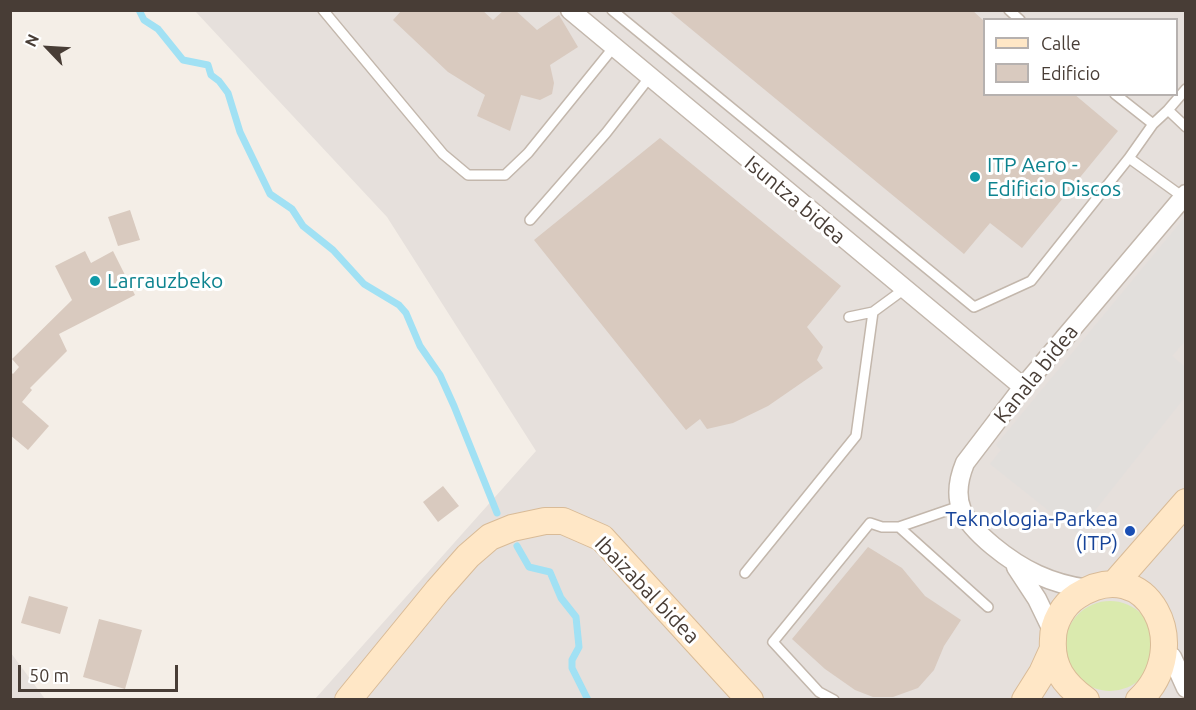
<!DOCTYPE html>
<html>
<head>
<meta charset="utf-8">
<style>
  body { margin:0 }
  #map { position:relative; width:1196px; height:710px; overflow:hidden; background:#f4eee7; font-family:Ubuntu,sans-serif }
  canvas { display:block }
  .frame { position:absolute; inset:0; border:12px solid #483d36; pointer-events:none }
  .legend { position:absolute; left:983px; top:18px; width:195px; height:78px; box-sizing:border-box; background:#fff; border:2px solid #b6b1af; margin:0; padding:8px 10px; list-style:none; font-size:18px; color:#483d36 }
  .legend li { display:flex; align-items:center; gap:12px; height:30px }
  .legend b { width:30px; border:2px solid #b6b1af }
  .north { position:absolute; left:18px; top:18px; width:60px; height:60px; -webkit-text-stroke:4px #fff; paint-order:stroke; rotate:295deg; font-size:16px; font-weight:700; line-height:24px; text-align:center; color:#483d36 }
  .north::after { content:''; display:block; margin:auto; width:21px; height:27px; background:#483d36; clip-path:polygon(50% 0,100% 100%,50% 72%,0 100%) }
  .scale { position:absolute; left:18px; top:665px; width:160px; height:27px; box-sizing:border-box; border:3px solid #483d36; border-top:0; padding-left:8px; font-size:18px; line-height:21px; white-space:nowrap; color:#483d36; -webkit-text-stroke:4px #fff; paint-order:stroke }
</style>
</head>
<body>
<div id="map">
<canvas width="1196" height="710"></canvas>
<div class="frame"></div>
<ul class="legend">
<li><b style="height:8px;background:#ffe7c6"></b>Calle</li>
<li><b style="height:16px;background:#d9cabf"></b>Edificio</li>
</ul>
<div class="north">N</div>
<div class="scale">50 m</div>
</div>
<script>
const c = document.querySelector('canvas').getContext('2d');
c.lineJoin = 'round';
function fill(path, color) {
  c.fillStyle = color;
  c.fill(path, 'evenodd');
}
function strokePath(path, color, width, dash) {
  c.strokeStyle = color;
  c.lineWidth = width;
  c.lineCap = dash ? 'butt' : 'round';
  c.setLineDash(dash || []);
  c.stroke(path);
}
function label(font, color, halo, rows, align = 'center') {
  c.font = font + ' Ubuntu,sans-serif';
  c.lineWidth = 6;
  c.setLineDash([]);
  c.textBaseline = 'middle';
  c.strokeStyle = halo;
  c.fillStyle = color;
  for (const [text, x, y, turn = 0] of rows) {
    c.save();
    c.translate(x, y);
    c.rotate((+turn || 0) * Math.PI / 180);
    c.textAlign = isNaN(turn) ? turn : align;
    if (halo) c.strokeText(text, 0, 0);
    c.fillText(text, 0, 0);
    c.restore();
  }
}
fill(new Path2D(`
  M195,11H1185V699H315L536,451L387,217ZM984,20H1176V94H984Z
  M10,653H11L45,699H11Z`), '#e6e0dc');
fill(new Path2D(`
  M1065 646a45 45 0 1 1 90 0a45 45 0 1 1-90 0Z`), '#daeaae');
fill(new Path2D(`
  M1185,217V341L1172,356L1185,367V397L1077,533L990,464L1001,450L996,445Z`), '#e2dfdc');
strokePath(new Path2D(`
  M139,10L144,20L158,29L183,60L208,65L211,75L219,81L228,93L240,132L270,194L292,209L303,226L333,250L364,284L399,305L406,313L420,346L440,375L454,406L497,513
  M517,546L529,567L550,572L561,598L576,617L579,647L572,660V668L588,700`), '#a1e1f4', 7);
fill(new Path2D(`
  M402,10H482L493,20L504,10H515L537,30L559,15L578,47L550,65L554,83L552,94L540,100L521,95L510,131L477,116L485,95L448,72L393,20Z
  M668,10H972L984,21V94H1074L1118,131L1022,248L990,223L964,254Z
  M660,138L841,286L807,327L823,347L817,360L823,368L768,406L733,423L707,429L700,419L686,430L534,240Z
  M130,210L140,240L118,246L108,217Z
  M85,251L91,263L113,251L135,295L59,334L67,351L30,388L32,390L22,402L49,426L28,450L10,435V371L13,374L19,367L12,359L72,300L55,266Z
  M443,486L459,506L438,522L423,502Z
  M868,547L902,568L925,596L961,620L944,646L934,670L918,688L893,697H873L855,690L825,669L792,639Z
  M29,596L68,607L60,634L21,623Z
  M99,619L142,630L125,689L83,677Z`), '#d9cabf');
const lane = new Path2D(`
  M323,10L443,154L468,175H505L528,153L613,48
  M612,10L974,307L1031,281L1129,158L1183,197
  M1009,10L1020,20
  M1186,89L1168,110L1186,127
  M1115,94L1153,124
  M1129,158L1153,124L1168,110
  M530,220L606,133L649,78
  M849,317L873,312
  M960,506L899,527L988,607
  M745,573L856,436L873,312L903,290
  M834,700L819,692L773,642L870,523L882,527H899`);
const street = new Path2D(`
  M570,10L1023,387
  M1016,567L1037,599L1053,632
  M1088,589C1051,584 1022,570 993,546C963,521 949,502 965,463L1023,387L1186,194
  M1172,657L1186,688`);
const secondary = new Path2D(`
  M1115,583L1186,502
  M348,700L438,590L468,556L490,537L512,528L545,521H563L602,538L750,700
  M1025,700L1042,673L1052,651
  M1086,700C1064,684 1051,667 1053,639C1053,623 1063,605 1077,596C1147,550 1196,647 1139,700`);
strokePath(lane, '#c3b7ac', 12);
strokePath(street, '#c3b7ac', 21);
strokePath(secondary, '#d9bb97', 28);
strokePath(lane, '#fff', 9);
strokePath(street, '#fff', 18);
strokePath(secondary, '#ffe7c6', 26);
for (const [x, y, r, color] of [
  [975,177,6,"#0f9aa8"],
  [95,281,6,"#0f9aa8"],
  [1130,531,6,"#1a4fb4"]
]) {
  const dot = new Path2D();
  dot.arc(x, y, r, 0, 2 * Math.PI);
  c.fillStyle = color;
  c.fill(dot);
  strokePath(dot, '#fff', 2);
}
label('21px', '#0d838f', '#fff', [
  ["ITP Aero -",987,165],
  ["Edificio Discos",987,189],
  ["Larrauzbeko",107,281]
], 'left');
label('21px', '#483d36', '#fff', [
  ["Isuntza bidea",795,200,40],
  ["Kanala bidea",1036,374,-51],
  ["Ibaizabal bidea",647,590,46]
]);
label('21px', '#164399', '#fff', [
  ["Teknologia-Parkea",1118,519],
  ["(ITP)",1118,543]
], 'right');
</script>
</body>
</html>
